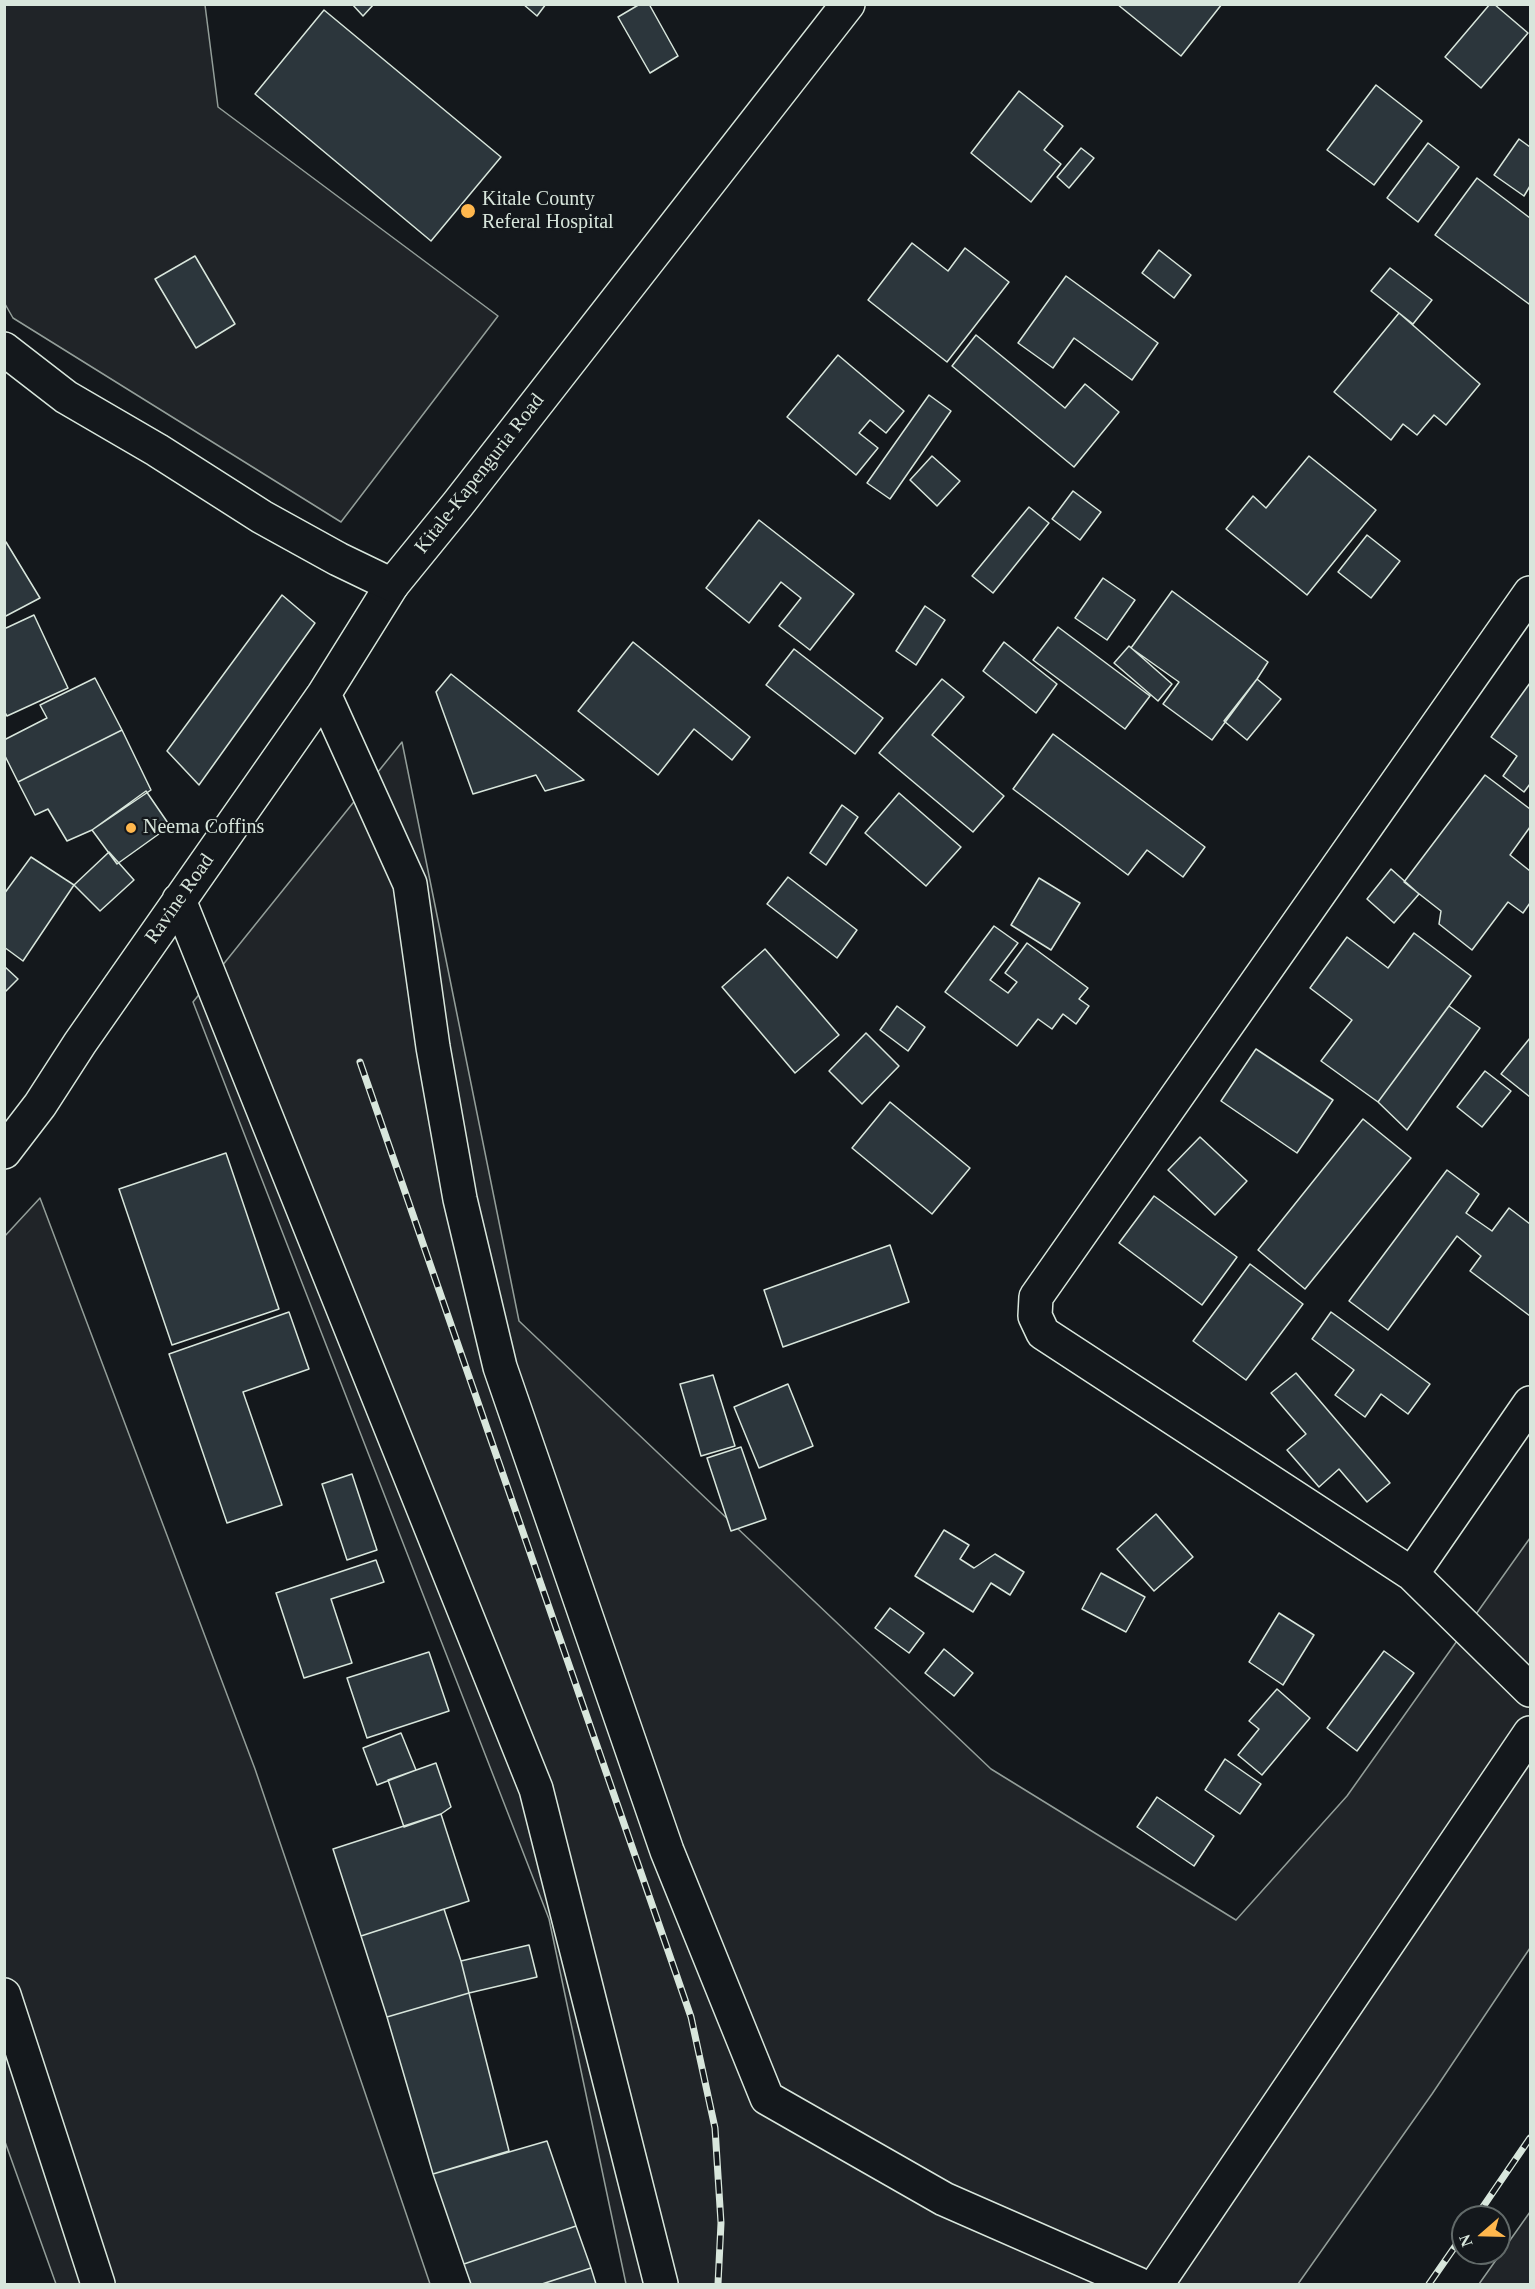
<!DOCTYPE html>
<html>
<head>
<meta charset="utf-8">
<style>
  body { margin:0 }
  #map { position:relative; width:1535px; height:2289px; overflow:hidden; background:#14181c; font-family:Georgia,serif }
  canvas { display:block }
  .frame { position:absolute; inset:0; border:6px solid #d8e6dc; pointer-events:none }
  .north { position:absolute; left:1451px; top:2205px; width:60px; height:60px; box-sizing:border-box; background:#14181c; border:2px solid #626a69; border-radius:50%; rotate:250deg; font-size:16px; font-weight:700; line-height:24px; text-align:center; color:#d8e6dc }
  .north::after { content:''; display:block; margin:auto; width:21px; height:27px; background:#ffb74d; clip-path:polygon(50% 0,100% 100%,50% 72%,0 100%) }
</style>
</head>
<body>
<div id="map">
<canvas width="1535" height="2289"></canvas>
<div class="frame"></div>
<div class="north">N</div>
</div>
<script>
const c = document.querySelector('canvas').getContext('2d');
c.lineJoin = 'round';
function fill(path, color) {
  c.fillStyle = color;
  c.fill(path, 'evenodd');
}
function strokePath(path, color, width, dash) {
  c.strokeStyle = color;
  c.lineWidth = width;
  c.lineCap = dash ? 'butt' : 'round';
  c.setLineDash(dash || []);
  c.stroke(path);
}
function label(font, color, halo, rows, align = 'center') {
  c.font = font + ' Georgia,serif';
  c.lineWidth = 4.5;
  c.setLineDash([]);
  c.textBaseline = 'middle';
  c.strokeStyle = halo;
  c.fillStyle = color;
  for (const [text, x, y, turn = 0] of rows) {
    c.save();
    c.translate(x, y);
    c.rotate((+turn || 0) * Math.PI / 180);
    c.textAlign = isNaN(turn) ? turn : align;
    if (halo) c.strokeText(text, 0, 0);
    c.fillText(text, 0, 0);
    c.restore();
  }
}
const green = new Path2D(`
  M4,5H205L218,107L498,316L341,522L13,318L5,304Z
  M402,742L519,1321L991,1769L1236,1920L1347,1796L1530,1538V1948L1432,2094L1298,2284H626L549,1919L193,1002Z
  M40,1198L255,1769L430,2284H56L4,2139V1237Z
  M1530,2212V2284H1479Z`);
fill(green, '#202428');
strokePath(green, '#939e99', 1.5);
const building = new Path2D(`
  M352,4H374L363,16Z
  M523,4H546L537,16Z
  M640,4H649L678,56L650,73L618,17Z
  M1117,4H1222L1181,56Z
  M1490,4H1494L1528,33L1481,88L1445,57Z
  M324,10L501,157L431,241L255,94Z
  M1376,85L1422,121L1374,185L1327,150Z
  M1019,91L1063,126L1044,150L1061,164L1031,202L971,153Z
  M1519,139L1530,147V186L1524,196L1494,175Z
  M1428,143L1459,167L1418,222L1387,198Z
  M1081,148L1094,158L1069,188L1057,177Z
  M1477,178L1530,218V302L1529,304L1435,235Z
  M912,243L948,271L965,248L1009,282L947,362L868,300Z
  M1159,250L1191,275L1174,298L1142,273Z
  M195,256L235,324L196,348L155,279Z
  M1390,268L1432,300L1413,324L1371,291Z
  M1066,276L1158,343L1132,380L1074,338L1053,368L1018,343Z
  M1399,313L1480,384L1446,425L1434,415L1417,435L1403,424L1391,440L1334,392Z
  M976,335L1065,408L1085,384L1119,412L1074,467L952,366Z
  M838,355L904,411L886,433L870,420L859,433L878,448L856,475L787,417Z
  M929,395L951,411L890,499L867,483Z
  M932,456L960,481L937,506L910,480Z
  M1309,456L1376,510L1307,595L1226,529L1253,496L1266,508Z
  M1073,491L1101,512L1080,540L1052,519Z
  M1029,507L1049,523L993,593L972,576Z
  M759,520L854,594L810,650L779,626L801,598L781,582L749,623L706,588Z
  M1367,535L1400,561L1371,598L1338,572Z
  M6,542L40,598L4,617V543Z
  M1103,578L1135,600L1107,640L1075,618Z
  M1172,591L1268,662L1257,679L1212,740L1163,704L1179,682L1131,648Z
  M282,595L315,623L199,785L167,751Z
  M925,606L945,620L916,665L896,651Z
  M34,615L68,688L7,716L4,711V629Z
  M1058,627L1150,696L1125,729L1033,660Z
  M633,642L750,737L732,760L694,729L658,775L578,711Z
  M1004,642L1057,684L1036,713L983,671Z
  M1129,646L1172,684L1158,701L1114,663Z
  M794,649L883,718L855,754L766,685Z
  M451,674L584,780L545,791L536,775L473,794L436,692Z
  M95,678L122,730L18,782L4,754V740L47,718L40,705Z
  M942,679L964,697L932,735L1004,796L973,832L879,753Z
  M1257,679L1281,699L1247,740L1224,721Z
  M1530,683V784L1524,792L1503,776L1517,756L1491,737Z
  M122,730L151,790L92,830L67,841L48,809L35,815L18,782Z
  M1053,734L1205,847L1183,877L1147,850L1128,875L1013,789Z
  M1485,775L1530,809V827L1510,855L1530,871V903L1523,913L1508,902L1472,950L1439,924L1441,911L1404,882Z
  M146,791L170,826L117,864L92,830Z
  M899,793L961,847L926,886L865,833Z
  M842,805L858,817L826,865L810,853Z
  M109,852L134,880L100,911L74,885Z
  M31,857L74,885L23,961L4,947V894Z
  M1391,869L1419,894L1394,923L1367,899Z
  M788,877L857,930L837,958L767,904Z
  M1039,878L1080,903L1051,950L1011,925Z
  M994,926L1018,943L990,980L1008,993L1017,982L1005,973L1027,943L1088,988L1079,999L1089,1006L1076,1024L1063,1014L1052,1029L1038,1019L1017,1046L945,992Z
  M1414,933L1471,976L1378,1102L1321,1061L1352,1020L1310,988L1347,937L1388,968Z
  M765,949L839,1035L795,1073L722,987Z
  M4,966L18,979L4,993Z
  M897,1006L925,1027L908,1051L880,1030Z
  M1449,1006L1480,1028L1407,1130L1378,1102Z
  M866,1033L899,1066L862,1104L829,1071Z
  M1530,1038V1097L1501,1074Z
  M1256,1049L1333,1100L1297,1153L1221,1101Z
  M1485,1071L1511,1091L1482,1127L1457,1107Z
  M890,1102L970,1168L932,1214L852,1148Z
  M1363,1119L1411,1158L1305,1289L1258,1250Z
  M1200,1137L1247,1181L1215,1215L1168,1170Z
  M226,1153L279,1309L172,1345L119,1189Z
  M1447,1170L1479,1194L1466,1213L1492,1231L1509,1208L1530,1224V1316L1470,1271L1481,1256L1457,1236L1388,1330L1349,1301Z
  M1154,1196L1237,1257L1202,1305L1119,1243Z
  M890,1245L909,1302L783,1347L764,1290Z
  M1250,1264L1303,1304L1246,1380L1193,1341Z
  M289,1312L309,1369L243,1392L282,1505L227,1523L169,1354Z
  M1331,1312L1430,1384L1408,1414L1381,1394L1365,1417L1335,1395L1354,1370L1312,1339Z
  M1296,1373L1390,1483L1367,1502L1339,1469L1319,1487L1287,1450L1306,1434L1271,1393Z
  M713,1375L735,1446L701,1456L680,1384Z
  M788,1384L813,1446L759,1468L734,1407Z
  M741,1447L766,1519L731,1531L707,1458Z
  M352,1474L377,1550L347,1560L322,1484Z
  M1156,1514L1193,1557L1154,1591L1117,1549Z
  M944,1530L969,1545L960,1559L974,1568L995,1554L1024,1572L1010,1595L991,1583L973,1612L915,1576Z
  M376,1560L384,1582L331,1599L352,1663L304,1678L276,1593Z
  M1101,1573L1145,1597L1126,1632L1082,1609Z
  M890,1608L924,1633L909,1653L875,1628Z
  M1279,1613L1314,1635L1283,1685L1249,1662Z
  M944,1649L973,1673L954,1696L925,1673Z
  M1384,1651L1414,1673L1357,1751L1327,1728Z
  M429,1652L449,1711L367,1738L347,1678Z
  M1277,1689L1310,1718L1262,1775L1238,1755L1259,1729L1249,1721Z
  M401,1733L416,1770L377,1785L363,1748Z
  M1225,1759L1261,1784L1240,1814L1205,1790Z
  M436,1763L451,1807L441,1814L404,1827L388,1780Z
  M1157,1797L1214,1836L1194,1866L1137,1827Z
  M441,1814L469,1901L361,1936L333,1849Z
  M444,1909L461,1961L469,1993L387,2017L361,1936Z
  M529,1945L537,1977L469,1993L461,1961Z
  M469,1993L509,2151L433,2174L387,2017Z
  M547,2141L576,2226L464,2264L433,2174Z
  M576,2226L591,2268L542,2284H471L464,2264Z
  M591,2268L596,2284H542Z`);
fill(building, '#2c363c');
strokePath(building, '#d8e6dc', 1.5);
const minor = new Path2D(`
  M324,694L410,884L433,1047L460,1199L500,1367L667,1851L767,2098L944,2199L1138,2284
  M179,900L536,1789L661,2284
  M4,1152L40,1105L80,1043L324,694L392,585
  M1530,1403L1412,1574L1530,1690
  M1412,1574L1043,1333L1035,1316L1036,1297L1530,593
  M4,1995L98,2284
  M1157,2284L1530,1733`);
const highway = new Path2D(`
  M4,349L66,397L157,450L262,517L338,559L392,585L458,504L848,4`);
strokePath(minor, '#d8e6dc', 36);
strokePath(highway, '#d8e6dc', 36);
strokePath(minor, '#14181c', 33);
strokePath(highway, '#14181c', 33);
const rail = new Path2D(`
  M360,1062L691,2017L715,2128L721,2223L718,2284
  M1476,2217L1530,2138
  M1429,2284L1463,2235`);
strokePath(rail, '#d8e6dc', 7);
strokePath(rail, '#14181c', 4.5, [14]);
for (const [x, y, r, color] of [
  [468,211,8,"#ffb74d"],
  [131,828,6,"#ffb74d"]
]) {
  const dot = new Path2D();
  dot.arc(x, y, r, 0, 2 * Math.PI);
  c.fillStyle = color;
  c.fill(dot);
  strokePath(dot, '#14181c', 2);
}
label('20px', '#d8e6dc', '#14181c', [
  ["Kitale County",482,200],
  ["Referal Hospital",482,223],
  ["Neema Coffins",143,828]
], 'left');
label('20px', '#d8e6dc', '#14181c', [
  ["Kitale-Kapenguria Road",480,474,-52],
  ["Ravine Road",180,899,-55]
]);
</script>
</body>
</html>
